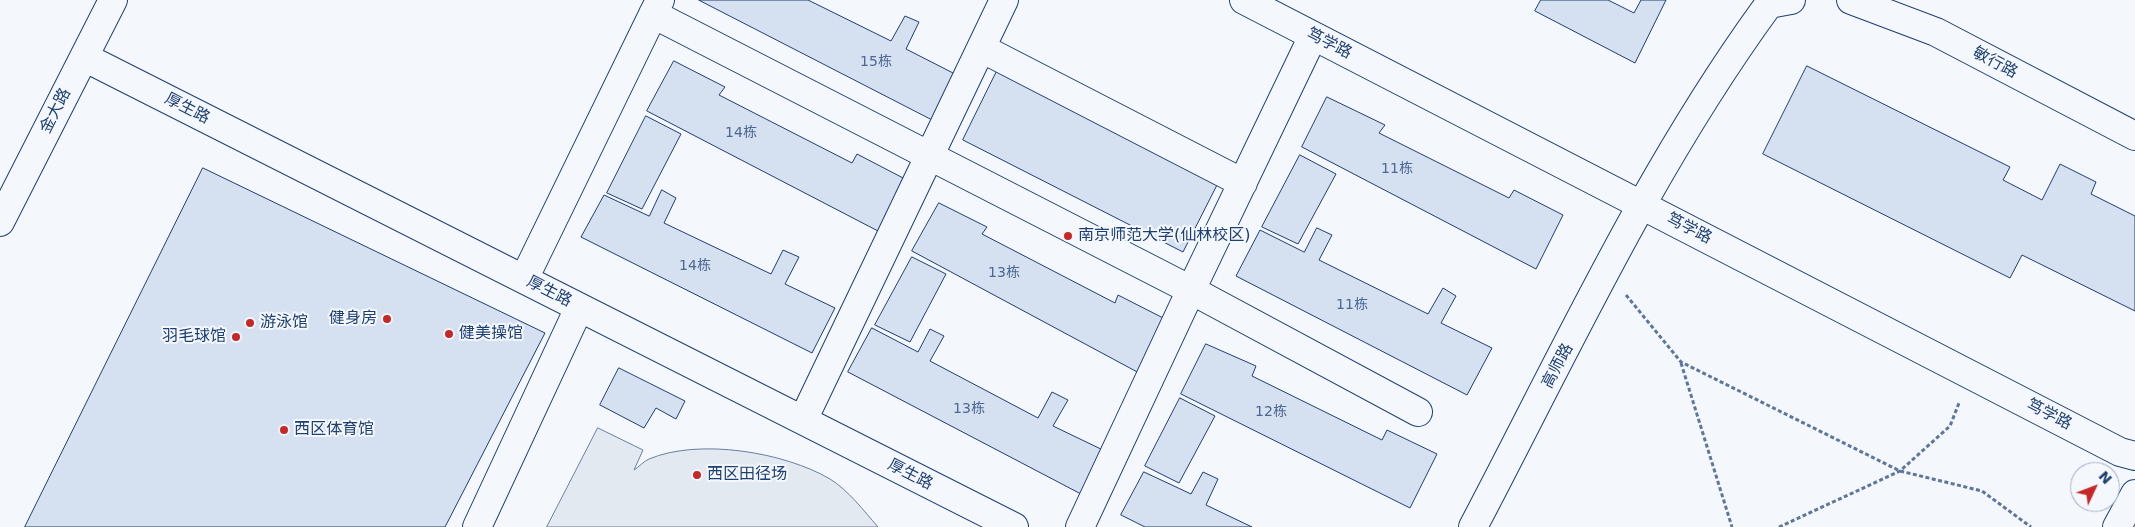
<!DOCTYPE html>
<html>
<head>
<meta charset="utf-8">
<style>
  body { margin:0 }
  #map { position:relative; width:2135px; height:527px; overflow:hidden; background:#f4f7fb; font-family:"DejaVu Sans",sans-serif }
  canvas { display:block }
  .north { position:absolute; left:2070px; top:462px; width:50px; height:50px; box-sizing:border-box; background:#f4f7fb; border:1px solid #9eadc5; border-radius:50%; rotate:47deg; font-size:14px; font-weight:700; line-height:20px; text-align:center; color:#1d3f73 }
  .north::after { content:''; display:block; margin:auto; width:18px; height:22px; background:#c62828; clip-path:polygon(50% 0,100% 100%,50% 72%,0 100%) }
</style>
</head>
<body>
<div id="map">
<canvas width="2135" height="527"></canvas>
<div class="north">N</div>
</div>
<script>
const c = document.querySelector('canvas').getContext('2d');
c.lineJoin = 'round';
function fill(path, color) {
  c.fillStyle = color;
  c.fill(path, 'evenodd');
}
function strokePath(path, color, width, dash) {
  c.strokeStyle = color;
  c.lineWidth = width;
  c.lineCap = dash ? 'butt' : 'round';
  c.setLineDash(dash || []);
  c.stroke(path);
}
function label(font, color, halo, rows, align = 'center') {
  c.font = font + ' "DejaVu Sans","Noto Sans SC",sans-serif';
  c.lineWidth = 4;
  c.setLineDash([]);
  c.textBaseline = 'middle';
  c.strokeStyle = halo;
  c.fillStyle = color;
  for (const [text, x, y, turn = 0] of rows) {
    c.save();
    c.translate(x, y);
    c.rotate((+turn || 0) * Math.PI / 180);
    c.textAlign = isNaN(turn) ? turn : align;
    if (halo) c.strokeText(text, 0, 0);
    c.fillText(text, 0, 0);
    c.restore();
  }
}
const green = new Path2D(`
  M598,428L643,450L634,470C639,467 644,461 649,459C699,438 784,452 830,479C848,490 864,511 878,527H547Z`);
fill(green, '#e3e9f0');
strokePath(green, '#687fa3', 1);
const building = new Path2D(`
  M699,0H808L891,41L905,16L919,22L906,49L957,75L933,120Z
  M1541,0H1608L1634,13L1641,0H1666L1635,63L1535,11Z
  M674,61L725,87L719,95L852,163L857,154L905,179L878,231L647,111Z
  M1807,66L2010,167L2003,180L2042,200L2060,164L2096,182L2091,194L2135,216V311L2022,255L2010,278L1763,154Z
  M997,71L1218,183L1183,252L963,140Z
  M1327,97L1385,125L1379,133L1509,198L1514,190L1563,215L1536,269L1302,147Z
  M646,116L681,134L642,209L607,193Z
  M1300,155L1336,174L1298,244L1262,227Z
  M203,168L545,333L445,527H25Z
  M662,190L676,198L664,223L771,274L783,250L799,257L785,284L835,308L812,353L581,237L604,195L649,216Z
  M939,203L987,227L982,234L1115,303L1118,295L1169,321L1141,374L912,251Z
  M1317,228L1332,235L1319,260L1428,314L1443,288L1456,296L1441,323L1492,348L1467,395L1236,276L1260,230L1304,252Z
  M912,257L946,274L910,342L875,325Z
  M872,328L918,352L930,329L944,336L930,361L1038,418L1052,392L1068,400L1053,426L1105,451L1081,494L848,372Z
  M1206,344L1256,366L1252,376L1382,440L1387,430L1437,454L1410,508L1181,394Z
  M619,368L685,401L676,419L656,408L644,428L600,405Z
  M1180,398L1215,416L1179,483L1145,466Z
  M1144,472L1191,494L1203,472L1218,479L1206,505L1252,527H1145L1121,515Z`);
fill(building, '#d5e0f0');
strokePath(building, '#1d3f73', 1);
const minor = new Path2D(`
  M1244,0L2120,452L2135,456
  M1851,0L1936,32L2135,136
  M653,14L1191,290L1418,412
  M981,48L1243,183
  M84,57L1014,527
  M0,222L113,0
  M524,279L660,0
  M803,420L1004,0
  M477,527L579,308
  M1080,527L1191,290L1313,36
  M1473,527C1566,350 1651,165 1769,4L1791,0
  M2117,527L2135,494`);
strokePath(minor, '#1d3f73', 30);
strokePath(new Path2D(`
  M1626,295L1681,362L1900,471L1982,491L2031,527
  M1681,363L1732,527
  M1779,527L1900,471L1950,426L1959,403`), '#5e769c', 3, [4, 2.5]);
strokePath(minor, '#f4f7fb', 28);
for (const [x, y, r, color] of [
  [1068,236,5,"#c62828"],
  [387,319,5,"#c62828"],
  [250,323,5,"#c62828"],
  [449,334,5,"#c62828"],
  [236,337,5,"#c62828"],
  [284,430,5,"#c62828"],
  [697,475,5,"#c62828"]
]) {
  const dot = new Path2D();
  dot.arc(x, y, r, 0, 2 * Math.PI);
  c.fillStyle = color;
  c.fill(dot);
  strokePath(dot, '#f4f7fb', 2);
}
label('14px', '#4b6792', null, [
  ["15栋",876,62],
  ["14栋",741,133],
  ["11栋",1397,169],
  ["14栋",695,266],
  ["13栋",1004,273],
  ["11栋",1352,305],
  ["13栋",969,409],
  ["12栋",1271,412]
]);
label('16px', '#1d3f73', '#f4f7fb', [
  ["笃学路",1329,44,27],
  ["敏行路",1995,63,28],
  ["厚生路",187,109,27],
  ["金大路",56,111,-63],
  ["笃学路",1689,229,27],
  ["厚生路",549,292,27],
  ["高师路",1558,366,-62],
  ["笃学路",2049,415,27],
  ["厚生路",910,475,27]
]);
label('16px', '#1d3f73', '#f4f7fb', [
  ["南京师范大学(仙林校区)",1078,236],
  ["健身房",377,319,"right"],
  ["游泳馆",260,323],
  ["健美操馆",459,334],
  ["羽毛球馆",226,337,"right"],
  ["西区体育馆",294,430],
  ["西区田径场",707,475]
], 'left');
</script>
</body>
</html>
